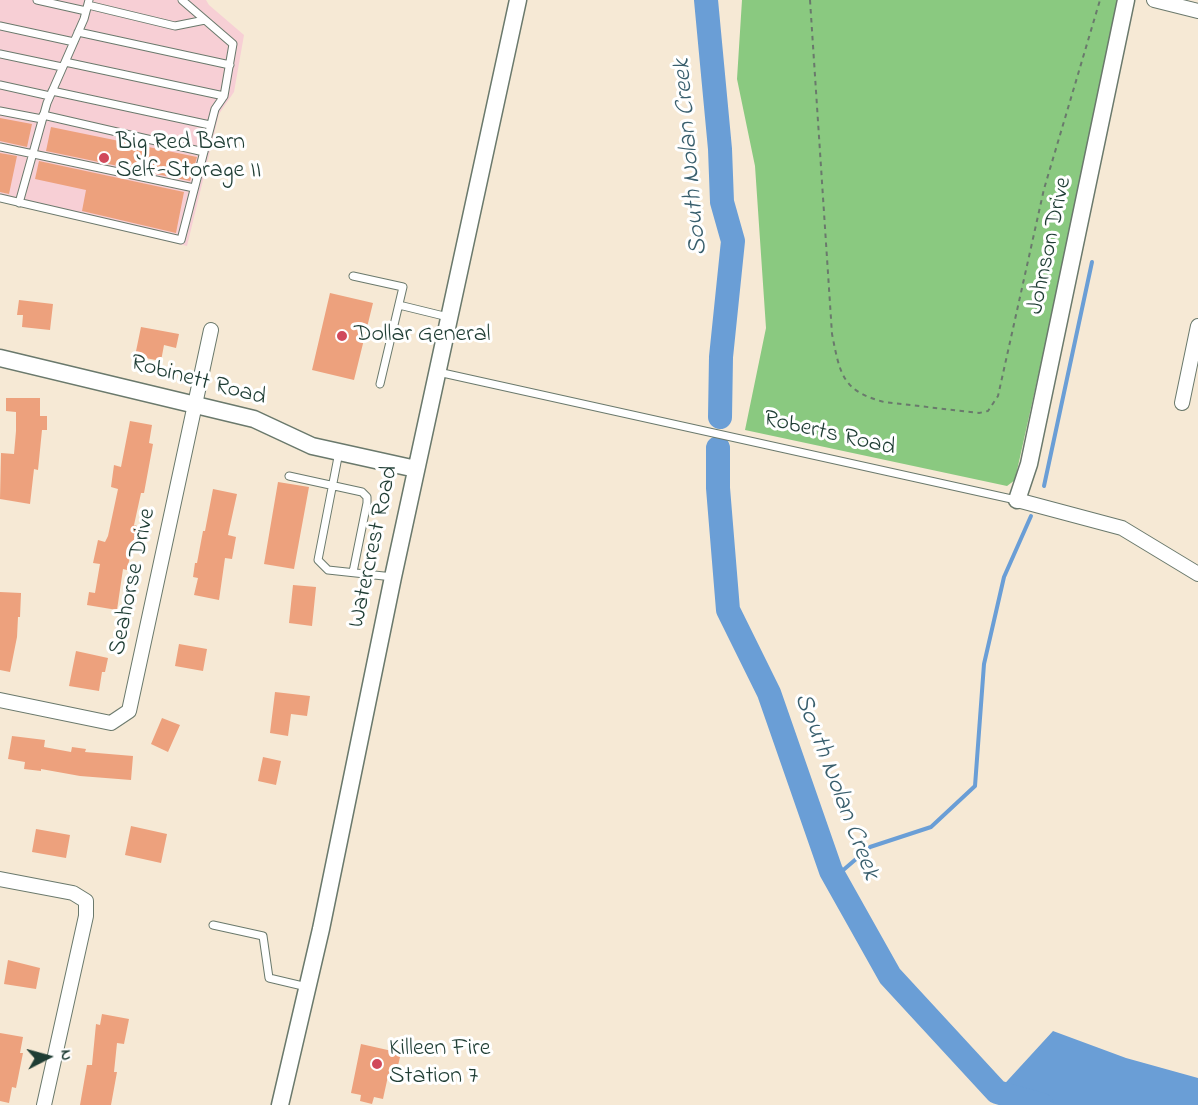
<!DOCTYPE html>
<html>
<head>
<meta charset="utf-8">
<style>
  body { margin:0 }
  #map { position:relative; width:1198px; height:1105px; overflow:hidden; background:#f6e9d5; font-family:"Indie Flower",sans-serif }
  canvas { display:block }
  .north { position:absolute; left:18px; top:1027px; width:60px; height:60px; -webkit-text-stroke:4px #fff; paint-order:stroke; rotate:84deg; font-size:16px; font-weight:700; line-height:24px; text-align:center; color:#1f3d34 }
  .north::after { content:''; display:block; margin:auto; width:21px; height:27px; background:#1f3d34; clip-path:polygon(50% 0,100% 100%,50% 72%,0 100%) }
</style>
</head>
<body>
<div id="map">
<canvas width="1198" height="1105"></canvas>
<div class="north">N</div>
</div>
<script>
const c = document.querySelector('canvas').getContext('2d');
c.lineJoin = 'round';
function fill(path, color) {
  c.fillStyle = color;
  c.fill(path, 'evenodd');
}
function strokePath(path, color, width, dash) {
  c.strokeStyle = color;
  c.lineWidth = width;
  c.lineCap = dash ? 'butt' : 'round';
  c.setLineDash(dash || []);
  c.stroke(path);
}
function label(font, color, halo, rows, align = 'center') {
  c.font = font + ' "Indie Flower",sans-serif';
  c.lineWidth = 6;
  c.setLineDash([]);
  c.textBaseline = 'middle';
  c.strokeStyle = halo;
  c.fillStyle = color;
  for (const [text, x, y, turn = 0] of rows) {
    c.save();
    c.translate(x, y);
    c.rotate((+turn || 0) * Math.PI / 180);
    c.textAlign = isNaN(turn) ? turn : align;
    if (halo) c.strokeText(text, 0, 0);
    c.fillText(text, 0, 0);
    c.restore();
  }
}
fill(new Path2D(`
  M0,0H206L209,5L244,35L234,92L219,114L187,246L0,202Z`), '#f7cfd5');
fill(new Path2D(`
  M742,0H1122L1018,466L1015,480L1007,486L745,430L766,328L755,166L737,79Z`), '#8ac980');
fill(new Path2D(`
  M1053,1031L1126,1058L1198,1078V1105H1000L997,1092Z`), '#6a9ed6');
strokePath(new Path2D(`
  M1044,486L1092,262
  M834,878L870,847L931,827L975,786L984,664L1004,577L1031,516`), '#6a9ed6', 4);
strokePath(new Path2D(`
  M706,0L720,149L722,202L733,241L721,357L720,417
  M718,448V488L728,610L769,693L831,871L890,976L997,1092L1042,1105`), '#6a9ed6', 24);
fill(new Path2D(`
  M0,118L32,124L27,147L0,141Z
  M51,127L197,157L190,181L46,151Z
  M0,153L17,156L9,194L0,192Z
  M39,161L184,192L176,233L82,211L86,190L35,179Z
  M330,293L373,303L354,380L312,370Z
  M19,300L53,304L50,330L22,327L23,315H17Z
  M141,327L179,334L176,348L164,345L161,361L135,356Z
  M6,398H40V416H47V430H42L38,470L34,469L30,504L0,499L1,453L14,454L16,431V412L6,411Z
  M130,421L152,425L149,443L153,444L144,493H141L134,525L137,526L127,570L123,569L117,610L87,605L89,592L95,593L100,564L93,563L98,540L105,542L108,536L118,489L111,487L114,465L121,467Z
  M278,482L309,487L294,569L264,564Z
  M213,489L237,494L228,535L236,537L232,559L225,558L219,600L194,595L198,578L193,577L195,563H197L203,531H205Z
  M293,585L316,587L312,626L289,623Z
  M0,592L21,593L20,617H18L17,637L10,672L0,670Z
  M179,644L207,649L203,671L175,666Z
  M76,651L108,658L105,672H102L99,691L69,686Z
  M275,692L310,696L307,716L291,714L288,736L270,733Z
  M162,718L180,725L168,752L151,744Z
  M12,736L45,740L44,747L71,752L72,747L86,749L85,752L133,756L131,780L80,776L41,769V771L24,769L25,762L8,759Z
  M263,757L281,761L276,785L258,781Z
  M131,826L167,834L161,863L125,855Z
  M36,829L70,835L66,858L32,852Z
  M8,960L40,968L36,989L4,984Z
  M102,1014L129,1019L124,1044L117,1043L114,1072H117L111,1105H80L87,1065H92L96,1024L100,1025Z
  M0,1033L23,1037L20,1053H23L16,1088L12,1087L9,1103L0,1101Z
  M361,1044L401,1053L395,1078L388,1076L383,1099L374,1097L372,1104L360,1101L361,1095L351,1093Z`), '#eda17d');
const service = new Path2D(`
  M37,0L86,11
  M88,5L175,26L205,20
  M0,26L74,42
  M78,32L230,65
  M0,54L62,67
  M65,62L224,96
  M0,85L50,96
  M52,91L210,125
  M0,111L42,119
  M43,115L204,152
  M0,147L194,188
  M0,198L181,240L215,109L224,96L233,44L182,0
  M19,203L47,103L84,19L89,0
  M353,276L403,287L380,384
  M399,305L448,317
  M438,372L1016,500
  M339,452L318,560L328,570L393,577
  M289,476L362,492L367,497V503L353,572
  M213,925L263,936L269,978L307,987`);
const minor = new Path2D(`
  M1154,0L1198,11
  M1182,403L1198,326
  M1017,500L1122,528L1198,574
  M0,700L111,723L129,711L211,330
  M0,879L73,893L86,901V916L44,1105`);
const tertiary = new Path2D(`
  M0,358L254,419L312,446L416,469
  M1017,500L1029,464L1126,0
  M280,1105L321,929L393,577L518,0`);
strokePath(service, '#6a796c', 9);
strokePath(minor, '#6a796c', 16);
strokePath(tertiary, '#6a796c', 19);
strokePath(new Path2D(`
  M810,0L832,334C840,374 842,391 884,402L979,413L988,411L998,396L1044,189L1100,0`), '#6a796c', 2, [4.5, 4.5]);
strokePath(service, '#fff', 7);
strokePath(minor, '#fff', 14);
strokePath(tertiary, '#fff', 16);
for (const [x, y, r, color] of [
  [104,158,6,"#d1495b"],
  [342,336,6,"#d1495b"],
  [377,1064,6,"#d1495b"]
]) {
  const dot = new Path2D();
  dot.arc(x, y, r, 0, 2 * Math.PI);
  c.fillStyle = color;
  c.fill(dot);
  strokePath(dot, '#fff', 2);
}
label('24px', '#1f3d34', '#fff', [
  ["Big Red Barn",116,144],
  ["Self-Storage II",116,172],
  ["Dollar General",354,336],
  ["Killeen Fire",389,1050],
  ["Station 7",389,1078]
], 'left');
label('24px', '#1f3d34', '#fff', [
  ["Johnson Drive",1051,246,-78],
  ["Robinett Road",198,382,15],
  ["Roberts Road",829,435,13],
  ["Watercrest Road",375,547,-78],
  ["Seahorse Drive",134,582,-78]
]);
label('italic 26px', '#395f6d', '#fff', [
  ["South Nolan Creek",692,157,-95],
  ["South Nolan Creek",835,787,69]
]);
</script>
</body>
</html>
